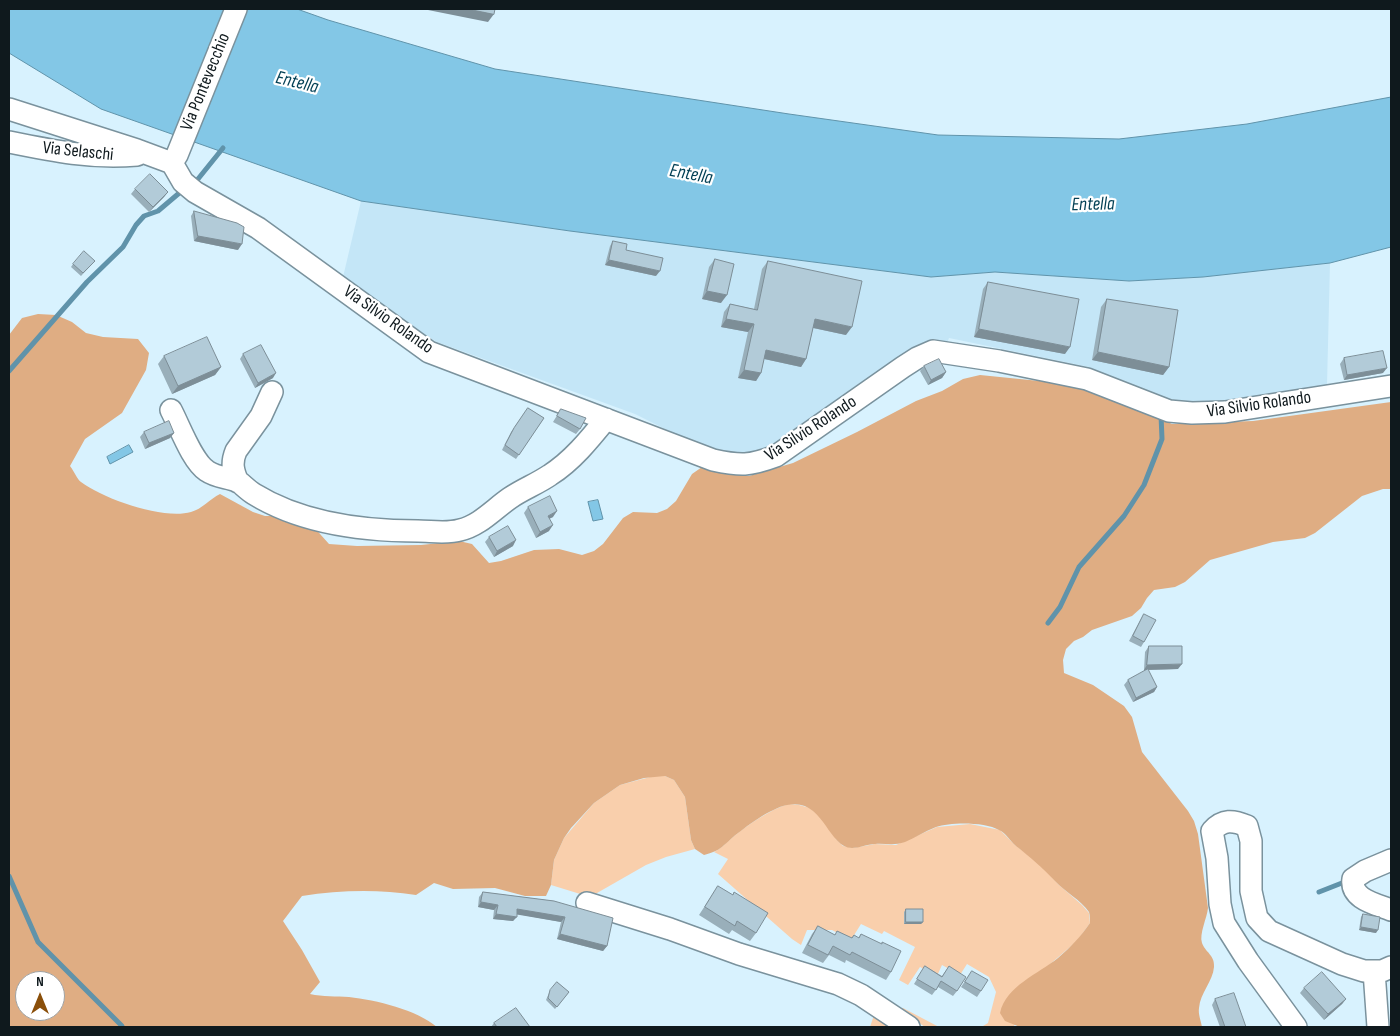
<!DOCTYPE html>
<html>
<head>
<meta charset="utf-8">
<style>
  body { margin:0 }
  #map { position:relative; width:1400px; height:1036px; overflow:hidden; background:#d8f2fe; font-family:"Sofia Sans Condensed",sans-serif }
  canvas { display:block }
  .frame { position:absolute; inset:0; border:10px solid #0f191d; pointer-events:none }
  .north { position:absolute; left:15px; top:971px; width:50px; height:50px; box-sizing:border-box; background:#fff; border:1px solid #9fa3a5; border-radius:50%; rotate:0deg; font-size:14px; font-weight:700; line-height:20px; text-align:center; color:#0f191d }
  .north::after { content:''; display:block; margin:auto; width:18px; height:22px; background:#8a4f0a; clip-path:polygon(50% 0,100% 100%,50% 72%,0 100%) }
</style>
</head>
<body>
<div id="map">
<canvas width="1400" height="1036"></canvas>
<div class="frame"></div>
<div class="north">N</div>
</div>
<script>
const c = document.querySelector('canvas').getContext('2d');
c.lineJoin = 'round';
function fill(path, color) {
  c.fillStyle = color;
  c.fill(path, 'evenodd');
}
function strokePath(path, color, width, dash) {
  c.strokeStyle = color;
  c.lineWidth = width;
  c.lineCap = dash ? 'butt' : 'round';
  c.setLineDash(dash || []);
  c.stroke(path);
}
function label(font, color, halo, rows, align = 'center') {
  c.font = font + ' "Sofia Sans Condensed",sans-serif';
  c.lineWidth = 4.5;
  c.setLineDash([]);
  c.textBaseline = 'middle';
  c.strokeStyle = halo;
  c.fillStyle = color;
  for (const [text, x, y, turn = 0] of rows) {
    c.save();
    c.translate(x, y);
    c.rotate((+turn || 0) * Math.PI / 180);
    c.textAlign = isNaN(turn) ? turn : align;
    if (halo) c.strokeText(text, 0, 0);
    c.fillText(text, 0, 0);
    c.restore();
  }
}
fill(new Path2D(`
  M361,201L570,231L931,277L995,272L1129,281L1203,277L1330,263L1327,385L1184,407L1090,375L1089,367L949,338L946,346L777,448L732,457L679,436L635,414L437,342L380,308L343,277Z`), '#c4e6f7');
fill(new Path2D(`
  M654,776H665L674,780L685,797L691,840L695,849L666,857L646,865L590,897L551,885L554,860L564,838L594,803L620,785Z
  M789,804L799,805L810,808L825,821L836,839L843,846L853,848L875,844L896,845L937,827L970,824L1000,830L1015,845L1039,863L1059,885L1082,905L1089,913L1090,923L1077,941L1049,965L1014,1026L1020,1027H951L983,1026L988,1023L996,992L989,977L967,964L960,975L942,965L937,976L920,967L908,985L899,980L915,947L884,931L882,934L861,924L851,940L832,930H807L801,945L792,939L718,874L728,859L714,852C722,848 726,843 733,837C749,824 769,810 789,804Z
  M903,1008L939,1027H925L899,1009Z
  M874,1015L893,1027H870Z`), '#f9cfac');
fill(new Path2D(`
  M38,314L56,315L72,322L86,333L103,337L138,339L149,353L146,370L122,413L85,439L70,466C74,471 77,479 81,482C104,499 163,520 191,512C202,509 210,499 220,494L253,512L265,516H290L312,525L329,544L357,546L421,545L459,541L472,544L489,563L501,561L534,550L559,549L582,555L594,551L603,544L623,518L633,512L657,513L667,509L676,501L692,474L702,467L749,476L793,463L857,432L916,401L942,391L963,379L980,375L1089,386L1172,424L1253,421L1391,402V489H1383L1362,496L1315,533L1305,538L1273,542L1210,560L1185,582L1175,587L1154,590L1147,598L1141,608L1132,616L1092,630L1083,637L1074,641L1066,649L1063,660L1064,673L1093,685L1124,706L1132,717L1142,752L1188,811L1194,821L1198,834L1208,908C1207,918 1199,934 1202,943C1205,952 1215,955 1214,967C1213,981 1200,993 1199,1008C1198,1014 1201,1021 1202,1027H1020L1005,1021L1000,1013C1006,986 1038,974 1058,958C1071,947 1081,936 1090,923C1090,920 1090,915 1089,912C1081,900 1065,892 1055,881C1042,867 1030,857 1016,846C1010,841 1006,833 999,830C985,822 951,822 936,827C925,831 915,838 905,842C894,846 885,843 875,844C867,844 860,848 852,848C827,847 824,797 787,805C771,808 745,827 732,838C721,848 719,851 704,855L695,849L691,840L685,797L674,780L665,776L644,778L620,785L594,803L571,828L564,838L554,860L551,885L546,896H525L495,888L453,889L434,883L416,895C378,889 340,890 302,896L283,921L302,950L320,982L310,994C323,997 336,996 349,997C376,1000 417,1010 437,1027H9V335L22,318ZM25,981H55V1011H25Z`), '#dfad83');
const water = new Path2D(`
  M9,9H297L328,20L495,69L789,114L938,135L1119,139L1247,124L1391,97V247L1330,263L1203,277L1129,281L995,272L931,277L570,231L361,201L101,109L9,53Z
  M129,445L133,452L110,464L107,457Z
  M598,500L603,519L593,521L588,502Z`);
fill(water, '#83c7e6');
strokePath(water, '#6093aa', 1);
strokePath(new Path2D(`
  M192,183L198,179L223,148
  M9,371L87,282L123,247L136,225L144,216L158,211L184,189
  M1048,623L1060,607L1079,567L1124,516L1144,485L1162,439L1161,415
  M9,876L38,942L122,1026
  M1319,892L1347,881`), '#6093aa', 5);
const minor = new Path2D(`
  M9,109L137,150L172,163L177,155L236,9
  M9,142C53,151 92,159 137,155
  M172,163L183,182L195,192L258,228L429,352L713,460C741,466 749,466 776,456L903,367L917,358L933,351L999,361L1087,379L1169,411L1192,413L1225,412L1391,386
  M171,410C180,427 192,461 207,471C217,478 229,477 239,482C244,486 249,491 254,494C301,523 364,531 418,531C431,531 447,534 460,530C479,526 494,509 510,498C523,489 537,484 550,475C572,461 589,440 606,419
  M238,482C233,471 231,463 236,451L261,416L272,392
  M1391,860L1365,871L1353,879C1350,899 1376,904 1391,910
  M587,903L670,929L739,954L838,984L861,995L909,1027
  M1374,971L1378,1027
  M1296,1027L1248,961L1224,923L1220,904L1217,858L1212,831C1223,819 1233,820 1247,826L1251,841V891L1257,918L1269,931L1342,964L1364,971H1382L1391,967`);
strokePath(minor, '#7a929d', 24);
strokePath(minor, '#fff', 21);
fill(new Path2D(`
  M135,189L168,192L164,197L149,212L131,194Z
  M194,211L238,250L194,241L191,216Z
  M613,241L626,250L656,276L605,265L610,246Z
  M715,259L721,303L702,299L709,267Z
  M95,261L81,276L71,267L73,264Z
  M768,261L846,335L813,328L806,359L801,367L764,359L761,373L756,381L738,378L748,332L721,327L724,312L730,304L754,309L762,269Z
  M988,282L1065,354L974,337L983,289Z
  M1107,299L1169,367L1163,375L1092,360L1101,307Z
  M243,354L273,378L255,388L240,359Z
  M164,356L221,367L215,375L172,394L158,364Z
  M1344,358L1383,373L1344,380L1340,364Z
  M924,366L946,372L942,378L928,385L920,371Z
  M528,408L544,418L516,459L502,450L511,432Z
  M561,409L580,429L576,434L553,422Z
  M144,432L174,433L170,438L145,449L140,437Z
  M528,507L553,517L549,519V531L536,538L524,513Z
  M489,537L513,546L494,557L485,542Z
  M1144,614V642L1141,647L1129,641L1141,619Z
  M1149,646L1178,669L1148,670L1157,687L1154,692L1133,702L1124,685L1128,680L1146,670H1144L1145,652Z
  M718,886L756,933L750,941L732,930L729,934L699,915Z
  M483,892L554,901L607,946L603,951L557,939L561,922L517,914L513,921L493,919L494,910L478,907L479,897Z
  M906,909L923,922L921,924H904V912Z
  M1363,914L1376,933L1359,930L1361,917Z
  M818,926L835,935L837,931L851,938L854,935L858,938L861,934L891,972L886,980L846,960L845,963L829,955L823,963L802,953L812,934Z
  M925,966L942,976L949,966L957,991L953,996L938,987L932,995L914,984Z
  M972,971L981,991L977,997L961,987Z
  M557,982L569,992L555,1009L546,1000L549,993Z
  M1304,988L1346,999L1342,1004L1324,1020L1300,993Z
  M1215,999L1246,1027H1220L1212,1005Z
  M494,1023L530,1027H491Z`), '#99afba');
fill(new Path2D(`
  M423,9H468L494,14L488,22Z
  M168,192L164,197L149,212L153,207Z
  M198,236L242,244L238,250L194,241Z
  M609,260L660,271L656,276L605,265Z
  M707,291L727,295L721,303L702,299Z
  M726,319L754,324L748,332L721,327Z
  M815,319L852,327L846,335L809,327Z
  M979,329L1070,347L1065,354L974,337Z
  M766,350L806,359L801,367L760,358Z
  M1098,352L1169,367L1163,375L1092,360Z
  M221,367L215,375L172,394L178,386Z
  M1387,368L1383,373L1344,380L1347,375Z
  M744,370L761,373L756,381L738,378Z
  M946,372L942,378L928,385L931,380Z
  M276,373L273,378L255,388L258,383Z
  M174,433L170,438L145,449L149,443Z
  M557,511L553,517L544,521L548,516Z
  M553,525L549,531L536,538L540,532Z
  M516,540L513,546L494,557L497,551Z
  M1182,664L1178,669L1144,670L1147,665Z
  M1157,687L1154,692L1133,702L1136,698Z
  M481,902L498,905L494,910L478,907Z
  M517,909L565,917L561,922L514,914Z
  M496,914L517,917L513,921L493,919Z
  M906,922H923L921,924H904Z
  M1361,927L1378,930L1376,933L1359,930Z
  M560,934L607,946L603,951L557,939Z
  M1346,999L1342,1004L1324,1020L1328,1014Z`), '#7d8e97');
const building = new Path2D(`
  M468,9H495L494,14Z
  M150,174L168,192L153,207L135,189Z
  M194,211L237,223L244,227L242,244L198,236Z
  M613,241L627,244L626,250L663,258L660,271L609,260Z
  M84,251L95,261L83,273L73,264Z
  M715,259L734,264L727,295L707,291Z
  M768,261L862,281L852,327L815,319L806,359L766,350L761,373L744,370L754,324L726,319L730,304L757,310Z
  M988,282L1079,299L1070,347L979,329Z
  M1107,299L1178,310L1169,367L1098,352Z
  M207,337L221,367L178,386L164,356Z
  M261,345L276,373L258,383L243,354Z
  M1383,351L1387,368L1347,375L1344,358Z
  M939,359L946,372L931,380L924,366Z
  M528,408L544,418L519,455L505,445L514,428Z
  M561,409L586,418L580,429L557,416Z
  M169,421L174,433L149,443L144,432Z
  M550,496L557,511L548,516L553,525L540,532L528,507Z
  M508,526L516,540L497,551L489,537Z
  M1144,614L1156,620L1144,642L1133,636Z
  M1149,646H1182V664L1147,665Z
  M1148,669L1157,687L1136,698L1128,680Z
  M718,886L733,895L734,892L768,913L756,933L737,921L735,926L705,907Z
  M483,892L554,901L613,918L607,946L560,934L565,917L517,909V917L496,914L498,905L481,902Z
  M906,909H923V922H906Z
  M1363,914L1380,917L1378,930L1361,927Z
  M818,926L835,935L837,931L852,938L854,935L859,938L861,934L882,944V942L901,951L891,972L852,952L850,955L833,946L828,955L808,945Z
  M925,966L942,977L949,966L966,977L957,991L941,981L936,990L917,979Z
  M972,971L988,980L981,991L965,982Z
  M1322,972L1346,999L1328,1014L1304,988Z
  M557,982L569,992L557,1007L548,998L550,990Z
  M1234,993L1246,1027H1225L1215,999Z
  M516,1008L530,1027H497L494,1023Z`);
fill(building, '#b2cbd8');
strokePath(building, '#7d8e97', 1);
label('18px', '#0f191d', '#fff', [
  ["Via Pontevecchio",206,82,-68],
  ["Via Selaschi",78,152,6],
  ["Via Silvio Rolando",388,320,35],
  ["Via Silvio Rolando",1259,405,-8],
  ["Via Silvio Rolando",811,429,-33]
]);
label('italic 19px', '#044156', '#fff', [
  ["Entella",297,83,14],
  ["Entella",691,175,11],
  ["Entella",1093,205,-1]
]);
</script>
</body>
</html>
